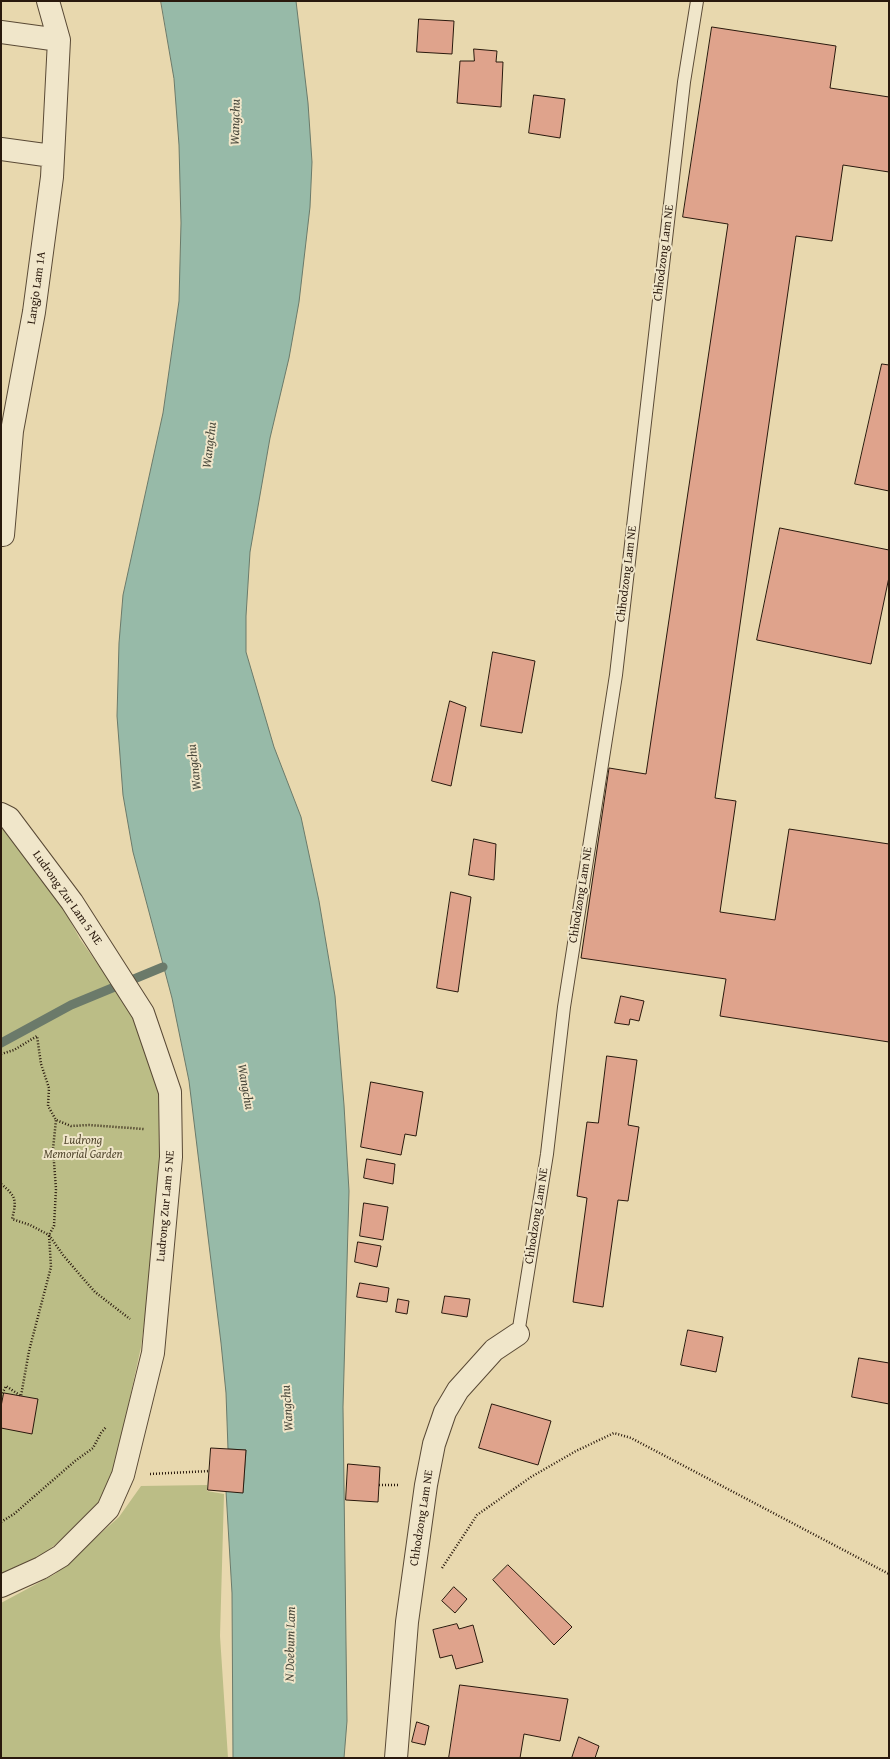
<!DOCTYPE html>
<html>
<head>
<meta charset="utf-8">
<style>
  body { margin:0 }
  #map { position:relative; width:890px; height:1759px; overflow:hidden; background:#e8d8ae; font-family:"Gentium Book Plus",serif }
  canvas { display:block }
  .frame { position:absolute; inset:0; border:2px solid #29190d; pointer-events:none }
</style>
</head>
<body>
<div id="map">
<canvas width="890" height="1759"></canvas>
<div class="frame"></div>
</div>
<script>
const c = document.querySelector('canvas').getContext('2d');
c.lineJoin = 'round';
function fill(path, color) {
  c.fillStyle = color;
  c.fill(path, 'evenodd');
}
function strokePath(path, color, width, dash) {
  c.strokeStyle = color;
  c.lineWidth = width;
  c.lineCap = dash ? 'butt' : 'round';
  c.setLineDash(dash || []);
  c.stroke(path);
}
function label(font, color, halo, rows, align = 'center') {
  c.font = font + ' "Gentium Book Plus",serif';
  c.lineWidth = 4;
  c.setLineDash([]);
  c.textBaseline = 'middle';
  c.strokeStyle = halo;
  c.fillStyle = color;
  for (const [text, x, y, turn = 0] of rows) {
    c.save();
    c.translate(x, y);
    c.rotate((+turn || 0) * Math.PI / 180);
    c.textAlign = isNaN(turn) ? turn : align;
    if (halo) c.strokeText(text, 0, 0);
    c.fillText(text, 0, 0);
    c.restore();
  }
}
fill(new Path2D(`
  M1,824L60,902L80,939L119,994L134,1019L161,1094L166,1151L141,1347L115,1466L104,1493L90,1516L40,1557L1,1577Z
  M207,1485V1491L224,1494L220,1636L228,1758H1V1603L55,1574L119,1517L141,1486Z`), '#bbbd86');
const water = new Path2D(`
  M161,1H296L308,103L312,162L310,207L299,302L289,358L270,438L250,552L246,616V652L274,747L301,817L319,901L335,996L344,1105L349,1191L343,1407L347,1721L344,1758H233L232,1593L226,1491L243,1492L246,1450L228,1449L226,1393L221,1343L189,1081L172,998L133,852L123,795L117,716L119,643L123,595L163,413L179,301L181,223L179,145L174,79Z`);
fill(water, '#97baa8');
strokePath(water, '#6b7a6a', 1);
strokePath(new Path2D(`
  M1,1043L71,1005L163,967`), '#6b7a6a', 9);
const building = new Path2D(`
  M419,19L454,21L452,54L417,52Z
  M712,27L836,46L830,88L889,97V172L843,165L832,241L796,236L715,798L736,801L720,912L775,920L789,829L889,844V1042L720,1016L726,979L581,958L609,768L646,774L728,224L683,217Z
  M474,49L497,51L496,62H503L501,107L457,103L460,61H474Z
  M534,95L565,99L560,138L529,133Z
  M882,364L889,365V491L855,484Z
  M780,528L889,550V577L871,664L757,640Z
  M493,652L535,661L522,733L481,726Z
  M450,701L466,707L451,786L432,781Z
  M474,839L496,844L494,880L469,875Z
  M451,892L471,897L458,992L437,988Z
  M621,996L644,1001L639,1021L630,1019L629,1025L615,1023Z
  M607,1056L637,1060L628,1125L639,1127L628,1201L618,1200L603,1307L573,1302L587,1198L577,1196L587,1122L598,1123Z
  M371,1082L423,1092L416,1136L405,1134L401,1155L361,1147Z
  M367,1159L395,1164L393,1184L364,1178Z
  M364,1203L388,1207L383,1240L360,1236Z
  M358,1242L381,1246L377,1267L355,1262Z
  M360,1283L389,1288L387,1302L357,1297Z
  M445,1296L470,1299L467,1317L442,1313Z
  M398,1299L409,1301L407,1314L396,1312Z
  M688,1330L723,1337L716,1372L681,1365Z
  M859,1358L889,1363V1404L852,1397Z
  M4,1393L38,1399L32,1434L1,1428V1407Z
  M492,1404L551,1421L538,1465L479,1448Z
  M211,1448L246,1450L243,1493L208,1490Z
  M348,1464L380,1467L378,1502L346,1500Z
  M508,1565L572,1627L554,1645L493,1580Z
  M454,1587L467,1599L455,1613L442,1601Z
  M457,1624L459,1629L473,1625L483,1662L456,1669L452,1655L440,1658L433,1630Z
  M460,1685L568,1699L560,1741L524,1734L520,1758H449Z
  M417,1722L429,1726L425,1745L412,1742Z
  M579,1737L599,1746L595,1758H572Z`);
fill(building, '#dfa38c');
strokePath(building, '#29190d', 1);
const service = new Path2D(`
  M518,1334L547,1154L564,1007L616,675L684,82L697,1`);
const minor = new Path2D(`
  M1,32L59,40L48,1
  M1,149L52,156
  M3,535L12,431L34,312L52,177L59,40
  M1,814L9,818L72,902L143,1013L170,1092L171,1157L153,1353L123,1475L108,1509L61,1556L41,1568L1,1586
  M396,1758L407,1622L426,1485L434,1444L445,1412L458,1390L494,1350L518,1334`);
strokePath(service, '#594935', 14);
strokePath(minor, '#594935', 24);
strokePath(new Path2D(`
  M1,1054L14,1050L37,1036L41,1064L49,1088L48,1106L56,1120L71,1126L89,1125L144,1129
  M1,1184C16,1196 17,1200 12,1219L30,1225L49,1235L63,1255L80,1275L95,1292L130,1319
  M1,1396L6,1386L21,1396L29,1351L51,1267L49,1235L54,1226L56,1189L53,1149L56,1120
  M150,1474L210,1471
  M379,1485H399
  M1,1522L14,1514L75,1461L93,1448L101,1433L106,1427
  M442,1568L477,1515L531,1477L576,1451L614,1433L631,1438L889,1574`), '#29190d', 2.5, [1, 2]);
strokePath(service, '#f0e6ca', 12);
strokePath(minor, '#f0e6ca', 22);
label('12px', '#29190d', '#f0e6ca', [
  ["Chhodzong Lam NE",664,253,-83],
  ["Langjo Lam 1A",37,288,-82],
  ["Chhodzong Lam NE",627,574,-83],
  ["Chhodzong Lam NE",581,895,-81],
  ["Ludrong Zur Lam 5 NE",67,898,55],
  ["Ludrong Zur Lam 5 NE",166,1206,-85],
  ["Chhodzong Lam NE",537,1216,-81],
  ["Chhodzong Lam NE",422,1518,-81]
]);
label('italic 12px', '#554a31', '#f0e6ca', [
  ["Ludrong",83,1141],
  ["Memorial Garden",83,1155]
]);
label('italic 13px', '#4a493c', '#f0e6ca', [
  ["Wangchu",236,122,-89],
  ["Wangchu",210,445,-83],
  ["Wangchu",195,767,-97],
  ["Wangchu",245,1087,80],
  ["Wangchu",288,1408,-94],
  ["N Doebum Lam",291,1644,-89]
]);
</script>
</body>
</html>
